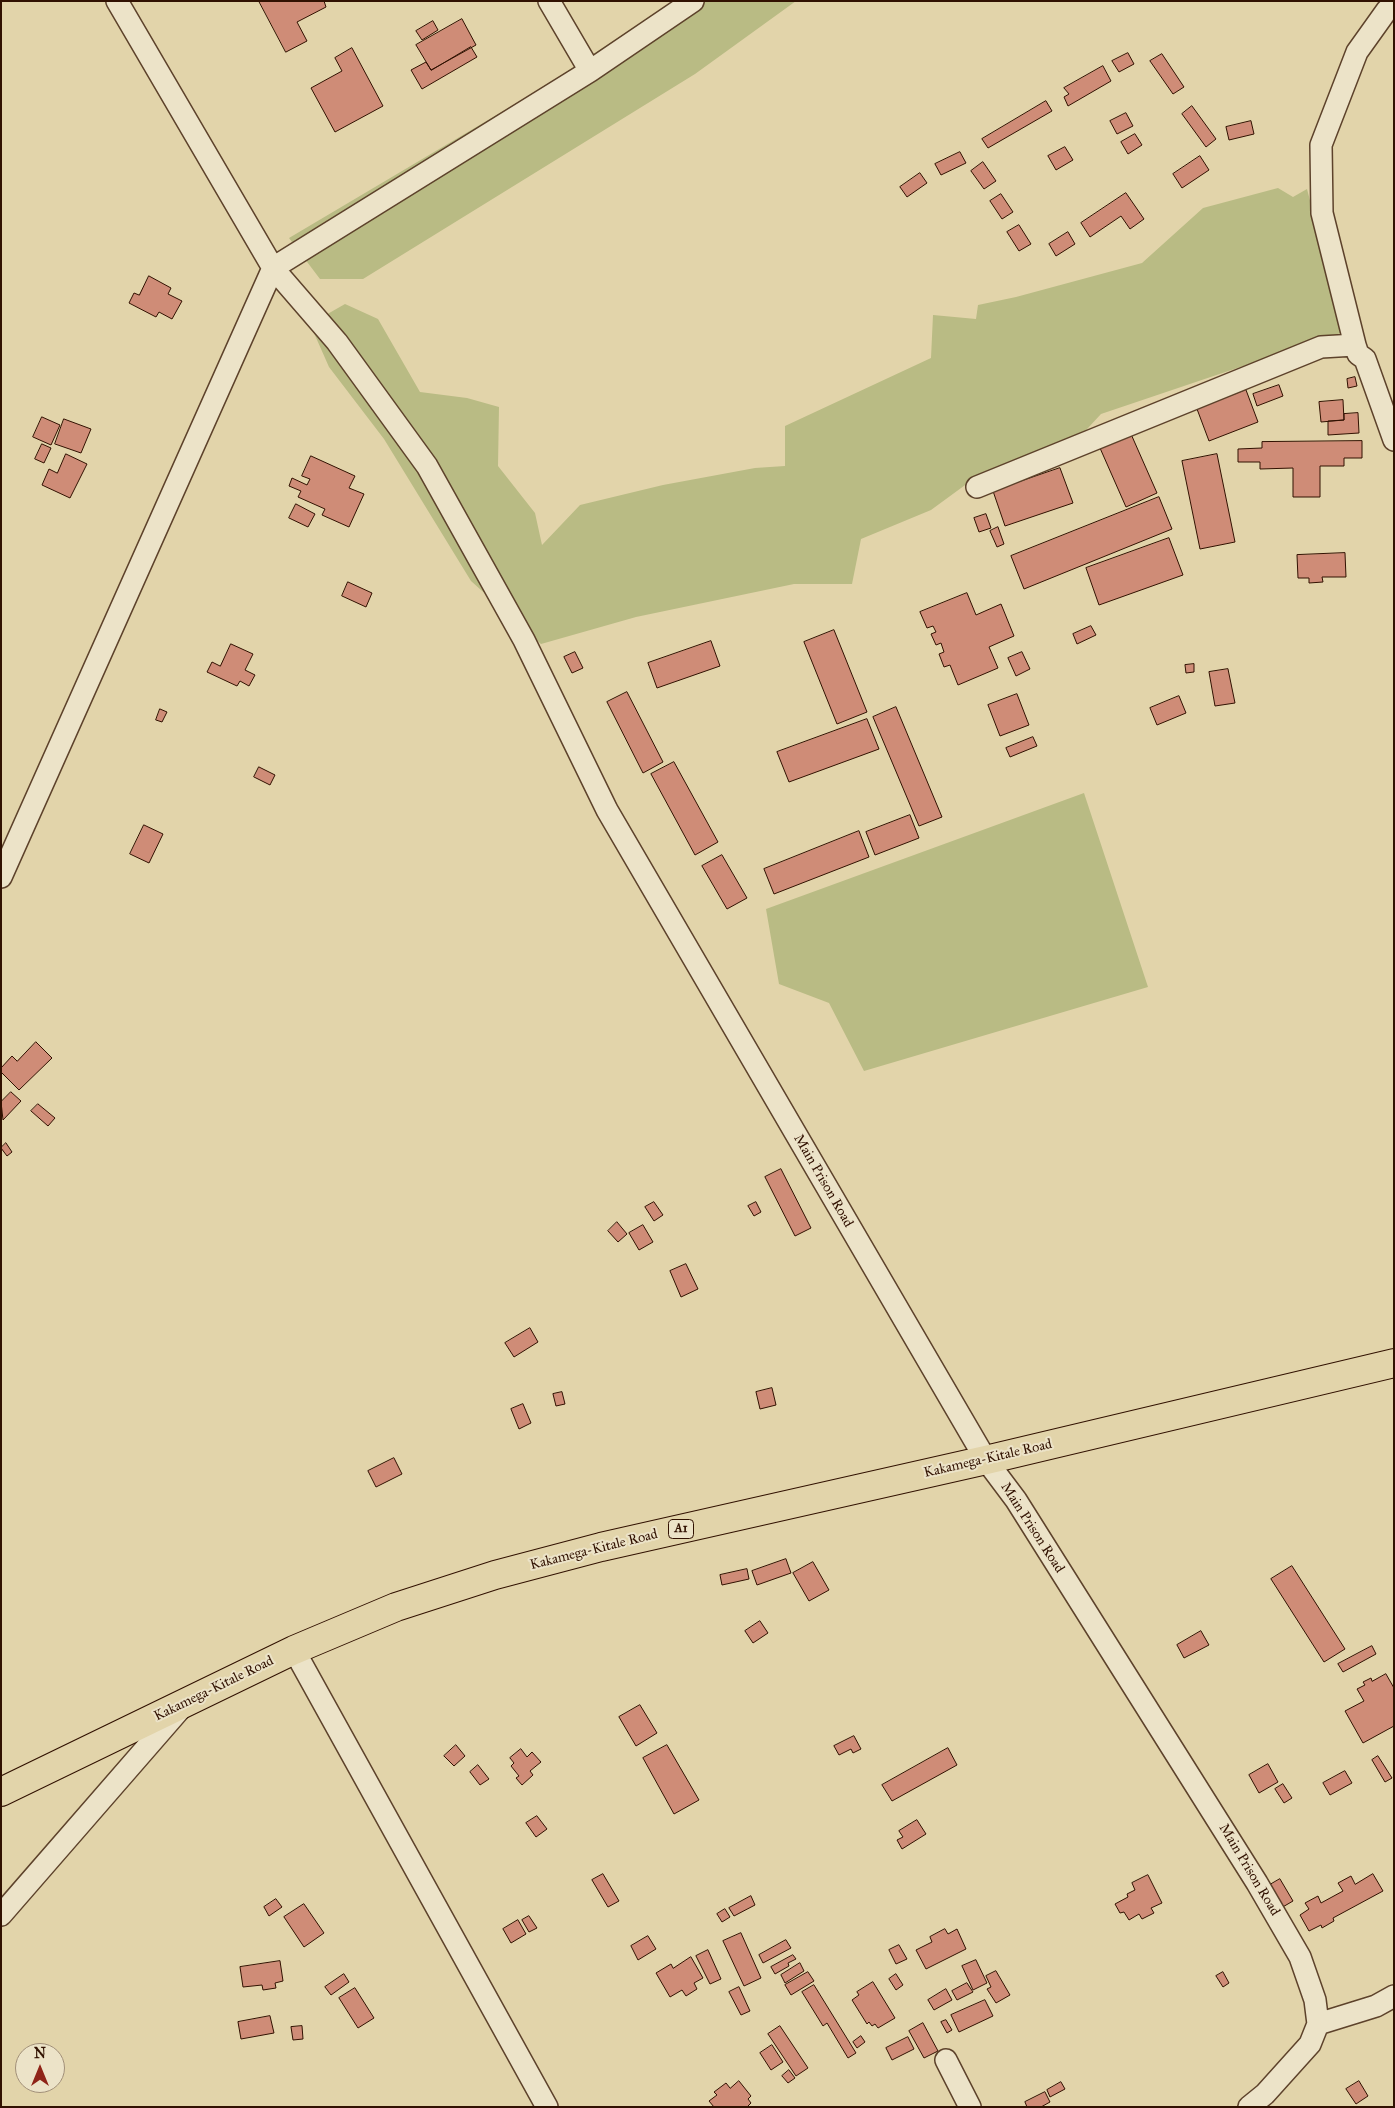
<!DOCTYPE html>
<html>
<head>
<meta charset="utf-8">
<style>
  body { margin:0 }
  #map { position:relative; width:1395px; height:2108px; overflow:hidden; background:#e2d4aa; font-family:"IM FELL Great Primer",serif }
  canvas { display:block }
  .frame { position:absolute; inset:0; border:2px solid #311101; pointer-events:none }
  .north { position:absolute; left:15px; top:2043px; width:50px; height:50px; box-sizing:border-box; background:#ece3c8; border:1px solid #a18f78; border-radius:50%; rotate:0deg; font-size:14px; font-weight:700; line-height:20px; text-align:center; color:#311101 }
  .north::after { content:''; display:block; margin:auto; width:18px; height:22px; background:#8f2418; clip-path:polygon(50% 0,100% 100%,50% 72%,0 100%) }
</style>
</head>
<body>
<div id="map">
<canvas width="1395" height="2108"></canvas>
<div class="frame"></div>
<div class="north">N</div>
</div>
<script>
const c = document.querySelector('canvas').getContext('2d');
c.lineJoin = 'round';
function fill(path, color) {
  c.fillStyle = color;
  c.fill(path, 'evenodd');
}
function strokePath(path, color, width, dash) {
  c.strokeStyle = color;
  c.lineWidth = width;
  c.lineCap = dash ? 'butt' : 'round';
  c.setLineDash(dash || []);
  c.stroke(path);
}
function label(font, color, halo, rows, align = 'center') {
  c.font = font + ' "IM FELL Great Primer",serif';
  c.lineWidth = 4;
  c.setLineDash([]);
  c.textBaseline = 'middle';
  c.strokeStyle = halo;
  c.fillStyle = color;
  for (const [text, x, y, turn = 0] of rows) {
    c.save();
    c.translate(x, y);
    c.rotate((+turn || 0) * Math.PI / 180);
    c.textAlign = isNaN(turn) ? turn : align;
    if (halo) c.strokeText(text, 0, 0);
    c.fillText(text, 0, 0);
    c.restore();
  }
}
fill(new Path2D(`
  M674,1H796L695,74L363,279H320L289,238L537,91Z
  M1278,188L1293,197L1307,189L1344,332L1101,414L1075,442L972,480L931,510L861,539L852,584H794L636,617L541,644L471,581L384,439L329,367L310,324L345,304L378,319L420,392L467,398L499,407L498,466L535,513L542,545L580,505L663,485L755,468L785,466V426L931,358L933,315L976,319L978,305L1016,297L1142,263L1203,208Z
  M1084,793L1148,987L864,1071L829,1003L779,984L766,909Z`), '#b9bb84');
const building = new Path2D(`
  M259,1H324L326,7L297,22L307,41L286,52Z
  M462,19L476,45L431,70L416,45Z
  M433,21L438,30L422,40L416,31Z
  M471,47L477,57L422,89L411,70L426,62L431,70Z
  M352,48L383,106L335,132L311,88L342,71L335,58Z
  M1128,53L1134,64L1119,72L1112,61Z
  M1162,54L1184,87L1173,94L1150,61Z
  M1103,66L1111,81L1068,106L1064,97L1069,94L1064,88Z
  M1046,101L1052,111L988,148L982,139Z
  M1192,106L1216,139L1206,147L1182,114Z
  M1126,113L1133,126L1117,134L1110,121Z
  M1251,121L1254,134L1229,140L1226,127Z
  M1135,134L1142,145L1128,154L1121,142Z
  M1065,147L1073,160L1056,170L1048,156Z
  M960,152L966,163L941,175L935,164Z
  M1200,156L1209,170L1182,188L1173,174Z
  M983,162L996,181L984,189L971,171Z
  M920,173L927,183L907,197L900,187Z
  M1126,193L1144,219L1130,229L1121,216L1090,237L1081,223Z
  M1001,194L1013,212L1002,219L990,201Z
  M1019,225L1031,244L1019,251L1007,232Z
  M1068,232L1075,244L1056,256L1049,244Z
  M149,276L171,288L168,294L182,301L172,319L159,312L156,317L129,303L134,293L139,295Z
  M1355,377L1357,386L1348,388L1347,379Z
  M1279,385L1283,396L1257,406L1253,394Z
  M1246,390L1258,422L1209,441L1197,409Z
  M1343,400L1344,420L1321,422L1319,402Z
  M1358,413L1359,433L1328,435V421L1344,420V414Z
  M42,417L60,425L51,445L33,437Z
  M64,419L91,429L81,453L55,444Z
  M1131,434L1157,493L1126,507L1100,448Z
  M1362,441V458H1344V466H1320V497H1293V468L1260,469V462H1238V449L1262,448V442Z
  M42,444L51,448L44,463L35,459Z
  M66,454L87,464L70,498L42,485L49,469L57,473Z
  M1217,454L1235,542L1200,549L1182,461Z
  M311,456L355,476L349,488L364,494L349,527L322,515L325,509L298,497L301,491L289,486L292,478L307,485L310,479L302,476Z
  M1060,468L1073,503L1005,526L993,491Z
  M1159,497L1172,529L1024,589L1011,556Z
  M296,504L315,514L308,527L289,518Z
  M986,514L991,528L979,532L974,518Z
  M998,527L1004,544L997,547L990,531Z
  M1169,538L1183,575L1099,605L1086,568Z
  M1345,553L1346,577H1322L1323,582L1309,583V578H1298L1297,555Z
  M348,582L372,593L366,607L342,596Z
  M967,593L976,615L1001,604L1014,636L989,647L998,668L958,685L950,665L944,667L939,654L944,652L941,643L936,645L931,634L936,632L933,626L927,628L920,612Z
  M1091,626L1096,635L1077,644L1073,634Z
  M834,630L867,712L837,724L804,642Z
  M711,641L720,666L657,688L648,663Z
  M231,644L253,654L245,670L255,675L249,686L240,681L237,686L207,672L212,662L220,666Z
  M575,652L583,668L572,673L564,657Z
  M1022,652L1030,669L1016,676L1008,658Z
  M1194,664V672L1186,673L1185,665Z
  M1228,669L1235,703L1215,706L1209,672Z
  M627,692L663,762L643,773L607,702Z
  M1017,694L1029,725L1000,736L988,705Z
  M1179,696L1186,713L1157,725L1150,708Z
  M896,707L942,817L919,826L873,717Z
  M160,709L167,712L162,722L156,720Z
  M867,719L879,749L789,782L777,752Z
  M1033,737L1037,746L1010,757L1006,748Z
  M674,762L718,842L695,855L651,774Z
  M259,767L275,775L270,785L254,777Z
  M910,815L919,838L875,855L866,832Z
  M144,825L163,834L149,863L130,854Z
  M859,831L869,857L774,894L764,869Z
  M722,855L747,898L727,909L702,866Z
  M36,1042L52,1058L19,1090L1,1072V1068L12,1056L17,1061Z
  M11,1092L21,1101L3,1120L1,1102Z
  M38,1104L55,1118L48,1126L31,1111Z
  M6,1143L12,1152L7,1156L1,1148Z
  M781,1169L811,1228L795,1236L765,1177Z
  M654,1202L663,1215L654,1221L645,1207Z
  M756,1202L761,1212L754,1216L748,1206Z
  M617,1222L627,1234L618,1242L608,1231Z
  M643,1225L653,1242L639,1250L629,1233Z
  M686,1264L698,1289L681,1297L670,1271Z
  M530,1328L538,1342L514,1357L505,1343Z
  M772,1388L776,1405L760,1409L756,1392Z
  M562,1392L565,1404L556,1406L553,1394Z
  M523,1404L531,1423L519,1429L511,1409Z
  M394,1458L402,1474L376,1487L368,1471Z
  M786,1559L791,1573L757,1585L752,1571Z
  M813,1562L829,1590L809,1601L793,1573Z
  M1292,1566L1345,1649L1324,1662L1271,1579Z
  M747,1569L749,1579L722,1585L720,1575Z
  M760,1621L768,1633L753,1643L745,1631Z
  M1201,1631L1209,1645L1184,1658L1177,1645Z
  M1372,1646L1376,1654L1343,1672L1338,1664Z
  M1386,1674L1394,1688V1726L1363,1743L1345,1711L1364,1701L1357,1689L1365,1685L1363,1682L1371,1678L1372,1681Z
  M640,1705L657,1733L636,1746L619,1717Z
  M854,1736L861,1749L853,1753L851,1749L839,1755L834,1746Z
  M456,1745L465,1756L454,1766L444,1756Z
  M667,1745L699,1800L674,1814L643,1758Z
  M948,1748L957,1765L892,1801L882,1785Z
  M521,1749L527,1757L532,1752L541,1762L530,1771L533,1775L522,1785L516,1778L519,1776L511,1766L514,1763L510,1758Z
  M1378,1756L1392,1778L1385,1782L1372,1760Z
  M1268,1764L1278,1782L1259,1793L1249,1775Z
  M478,1765L489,1779L480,1785L470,1772Z
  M1345,1771L1352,1783L1330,1795L1323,1783Z
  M1283,1784L1292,1798L1284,1803L1275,1789Z
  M537,1816L547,1829L536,1837L526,1823Z
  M917,1820L926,1834L902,1849L897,1840L903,1837L899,1831Z
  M603,1874L619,1901L608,1907L592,1880Z
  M1373,1874L1383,1891L1333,1918L1334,1921L1322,1928L1321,1925L1309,1931L1300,1915L1309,1909L1305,1903L1318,1896L1321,1903L1343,1891L1338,1883L1351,1876L1355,1884Z
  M1148,1875L1162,1903L1151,1908L1154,1913L1142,1919L1139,1914L1129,1920L1124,1912L1120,1913L1115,1904L1128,1897L1127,1894L1135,1890L1132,1883Z
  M1280,1879L1293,1901L1281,1908L1268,1886Z
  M751,1896L755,1905L734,1916L729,1908Z
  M276,1899L282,1907L269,1916L264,1907Z
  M304,1904L324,1933L304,1947L284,1917Z
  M725,1909L730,1917L722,1922L717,1914Z
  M529,1916L537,1928L529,1932L522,1920Z
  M518,1920L526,1934L511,1943L503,1929Z
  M945,1929L948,1934L957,1929L966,1949L926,1969L916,1950L932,1942L930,1937Z
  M741,1933L761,1978L744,1986L723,1941Z
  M648,1936L656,1949L638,1960L631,1946Z
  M786,1940L791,1948L763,1963L759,1955Z
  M899,1945L907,1959L896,1964L889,1950Z
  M708,1950L721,1979L710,1984L696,1956Z
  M793,1955L796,1959L788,1963L789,1966L775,1974L771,1967Z
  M691,1957L703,1978L694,1983L697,1989L686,1996L682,1990L670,1997L656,1973L671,1964L673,1968Z
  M976,1960L987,1983L973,1990L962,1966Z
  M280,1961L283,1981L275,1983L276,1988L263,1990L262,1985L243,1987L240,1967Z
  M800,1963L804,1971L785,1983L781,1975Z
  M996,1971L1010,1995L996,2003L987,1989L991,1987L986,1976Z
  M808,1972L814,1981L791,1995L785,1985Z
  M1223,1972L1229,1983L1223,1987L1216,1976Z
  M344,1974L349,1982L331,1995L325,1987Z
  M896,1974L903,1985L896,1990L889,1979Z
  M873,1982L895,2018L878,2028L875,2024L872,2026L869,2022L867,2024L852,2000L859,1995L857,1992Z
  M967,1983L973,1992L957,2000L952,1991Z
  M814,1985L856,2053L848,2058L827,2023L823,2026L802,1992Z
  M739,1987L750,2011L741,2015L729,1992Z
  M355,1988L374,2018L358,2028L339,1998Z
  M946,1989L952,2000L934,2010L928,2000Z
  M985,2000L993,2016L959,2032L951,2015Z
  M270,2016L274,2033L241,2039L238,2022Z
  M946,2020L952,2030L947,2033L941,2022Z
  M923,2023L938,2051L924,2058L909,2031Z
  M302,2026L303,2039L293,2040L291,2027Z
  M780,2026L808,2068L796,2076L768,2034Z
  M861,2036L865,2042L857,2048L853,2042Z
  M908,2037L914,2049L892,2060L886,2048Z
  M772,2045L783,2062L771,2070L760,2053Z
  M789,2070L795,2078L788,2083L782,2076Z
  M739,2081L751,2096L748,2099L751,2103L747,2107H714L709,2101L717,2095L714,2092L726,2083L730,2088Z
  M1359,2081L1368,2096L1356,2104L1346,2089Z
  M1061,2082L1065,2089L1050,2097L1047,2090Z
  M1045,2092L1050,2102L1041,2107H1027L1025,2102Z`);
fill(building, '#cf8c77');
strokePath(building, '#311101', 1);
const minor = new Path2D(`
  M117,1L273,268L337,342L427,466L524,640L607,810L986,1460L1016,1500L1257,1883L1300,1957L1315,2000L1318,2024L1310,2044L1265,2094L1249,2107
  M549,1L590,71
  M1394,9L1387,10L1357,52L1321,145L1322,213L1355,345L1358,354L1365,359L1394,440
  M977,487L1321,347L1355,345
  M1,877L273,268L590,71L693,1
  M294,1650L547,2107
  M1,1915L181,1708
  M1318,2024L1376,2006L1394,1996
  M946,2060L970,2107`);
const highway = new Path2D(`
  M1,1792L294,1650L396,1607L495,1575L601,1547L986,1460L1394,1363`);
strokePath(minor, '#5d422b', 24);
strokePath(highway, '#311101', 30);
strokePath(minor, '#ece3c8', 21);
strokePath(highway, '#e2d4aa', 28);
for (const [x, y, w] of [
  [681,1529,25]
]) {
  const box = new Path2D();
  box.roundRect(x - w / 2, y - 9.5, w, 19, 4);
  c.fillStyle = '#ece3c8';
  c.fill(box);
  strokePath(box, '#311101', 1);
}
label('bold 12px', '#311101', null, [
  ["A1",681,1529]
]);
label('14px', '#311101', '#ece3c8', [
  ["Main Prison Road",823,1181,60],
  ["Kakamega-Kitale Road",988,1459,-13],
  ["Main Prison Road",1032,1528,57],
  ["Kakamega-Kitale Road",594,1550,-14],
  ["Kakamega-Kitale Road",214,1689,-26],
  ["Main Prison Road",1249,1870,59]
]);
</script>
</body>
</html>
